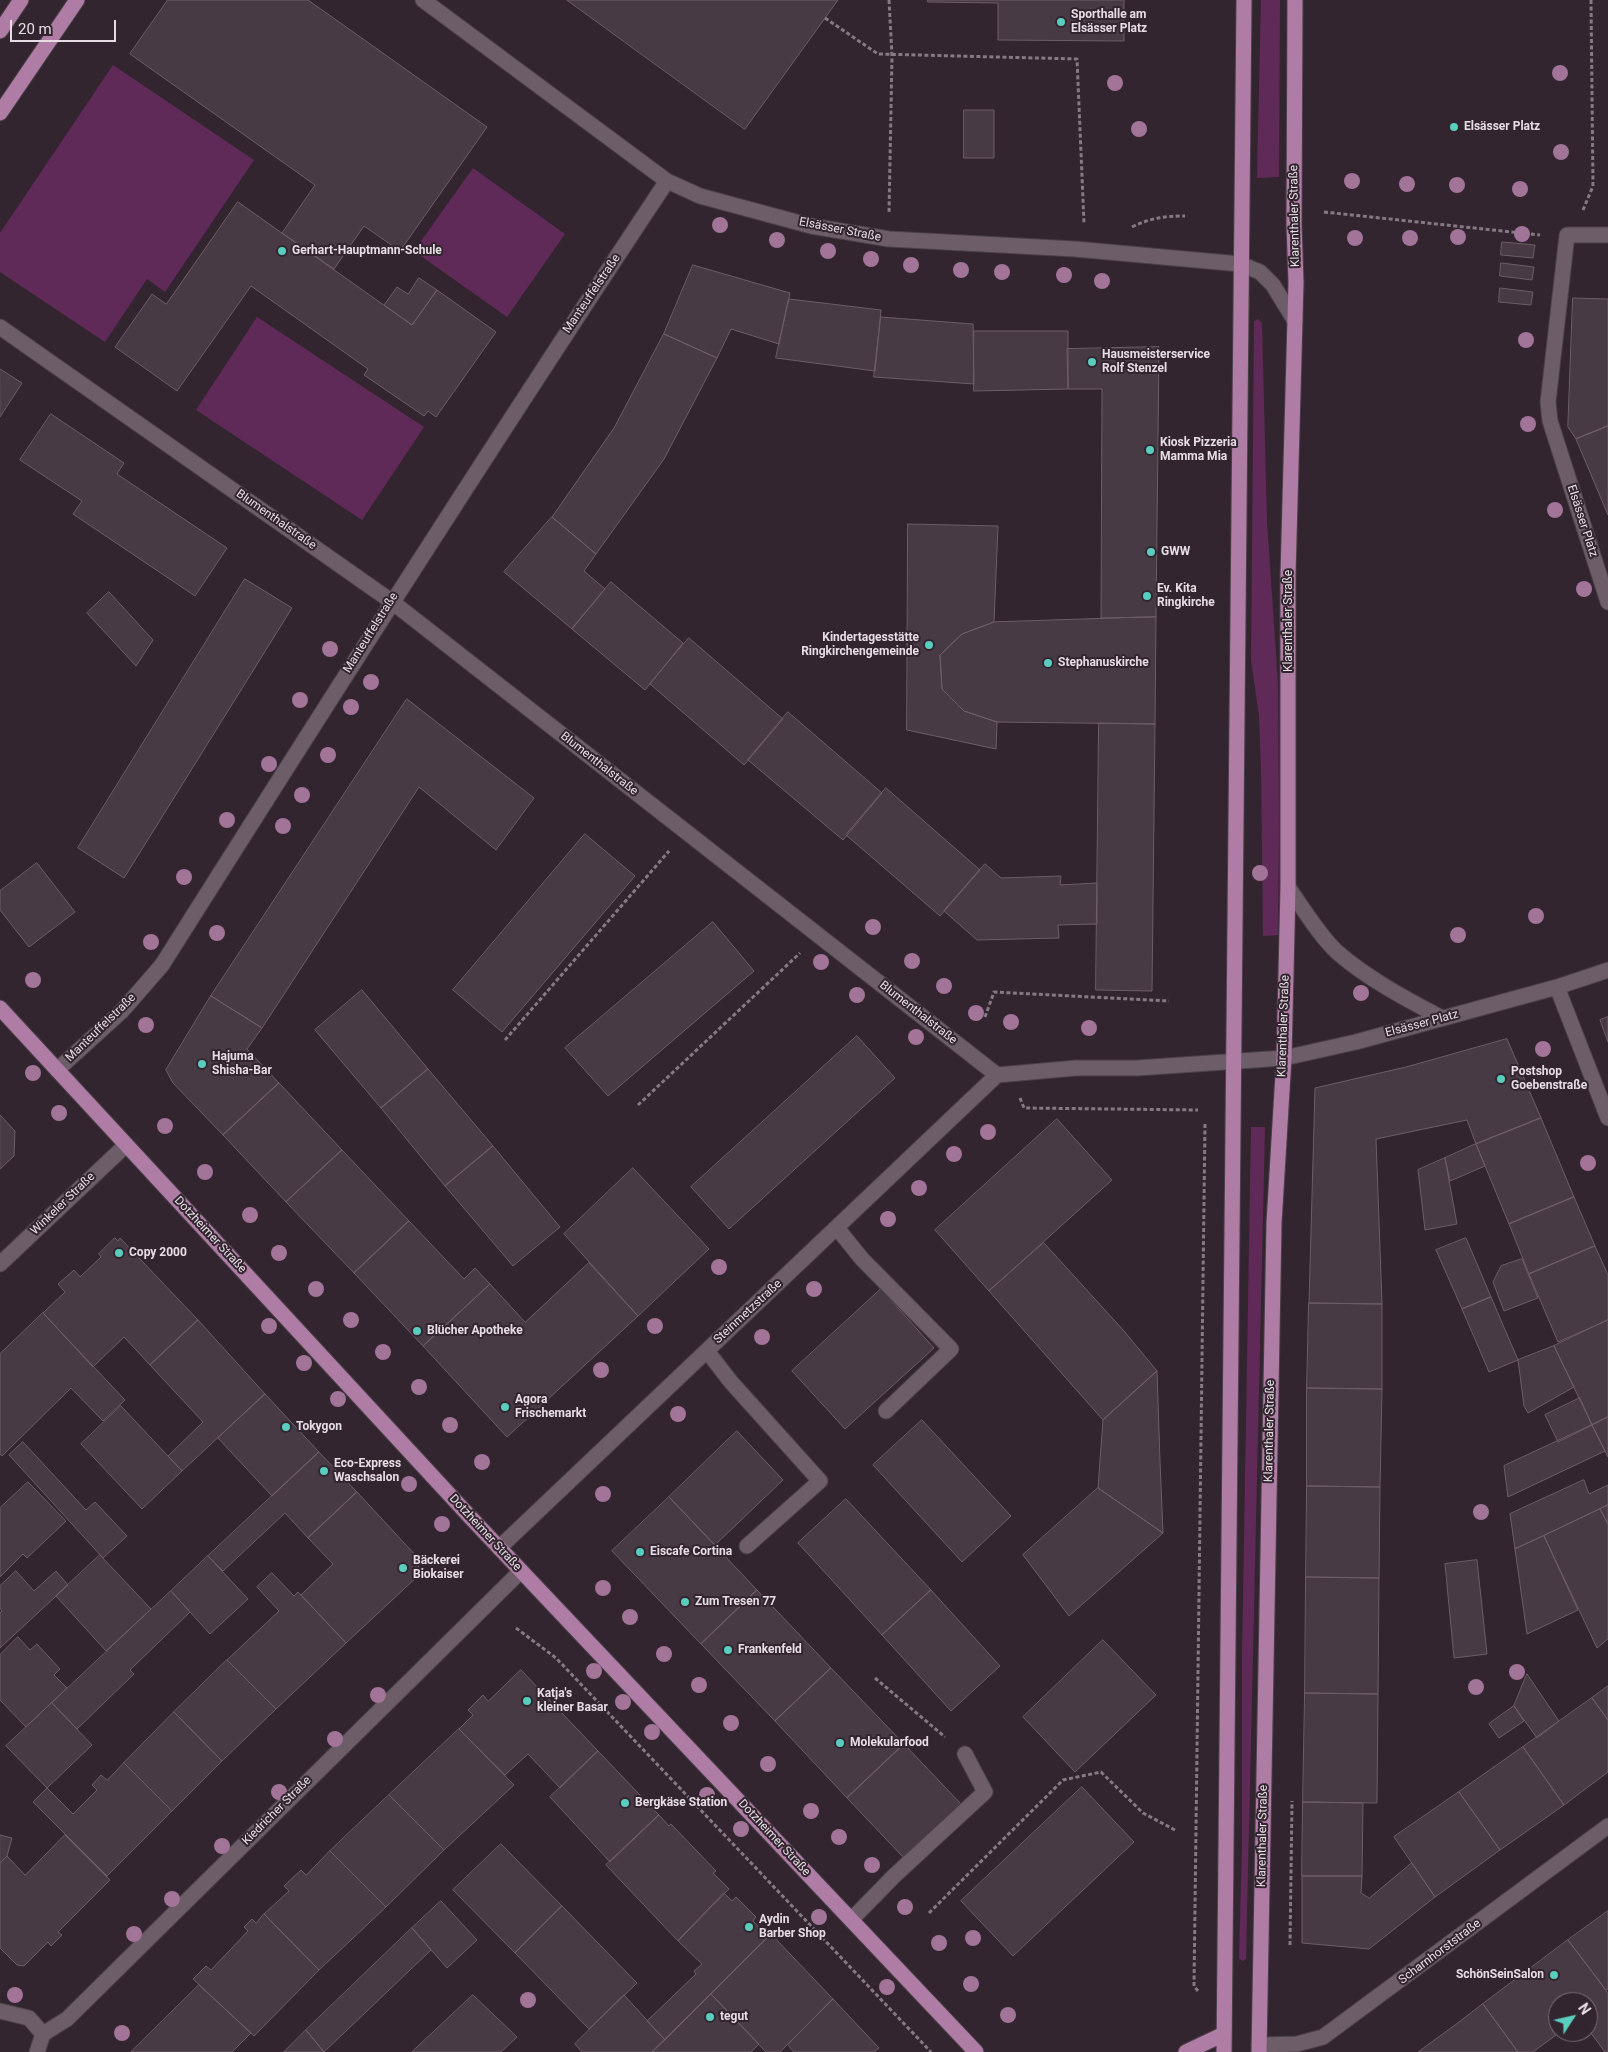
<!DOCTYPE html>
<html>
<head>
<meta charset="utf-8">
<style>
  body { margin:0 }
  #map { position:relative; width:1608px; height:2052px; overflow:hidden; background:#32252f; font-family:Roboto,sans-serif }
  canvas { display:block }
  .north { position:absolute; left:1548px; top:1992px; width:50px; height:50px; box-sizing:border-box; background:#32252f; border:1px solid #7a6f77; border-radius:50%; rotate:55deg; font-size:14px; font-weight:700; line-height:20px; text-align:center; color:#e6dde4 }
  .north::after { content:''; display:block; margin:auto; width:18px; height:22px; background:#59cebe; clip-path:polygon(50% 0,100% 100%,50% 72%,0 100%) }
  .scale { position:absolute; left:10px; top:20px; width:106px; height:22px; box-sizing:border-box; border:2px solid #e6dde4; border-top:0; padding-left:6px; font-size:15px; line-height:18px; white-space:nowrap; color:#e6dde4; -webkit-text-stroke:4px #32252f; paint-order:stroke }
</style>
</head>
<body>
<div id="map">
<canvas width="1608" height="2052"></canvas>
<div class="north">N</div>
<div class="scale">20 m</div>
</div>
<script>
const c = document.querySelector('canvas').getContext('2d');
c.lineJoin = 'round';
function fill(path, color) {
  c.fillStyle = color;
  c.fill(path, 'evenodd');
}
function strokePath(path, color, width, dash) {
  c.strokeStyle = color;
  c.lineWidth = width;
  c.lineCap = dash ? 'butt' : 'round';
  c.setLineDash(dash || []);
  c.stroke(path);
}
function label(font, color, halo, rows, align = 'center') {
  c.font = font + ' Roboto,sans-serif';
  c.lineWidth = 4;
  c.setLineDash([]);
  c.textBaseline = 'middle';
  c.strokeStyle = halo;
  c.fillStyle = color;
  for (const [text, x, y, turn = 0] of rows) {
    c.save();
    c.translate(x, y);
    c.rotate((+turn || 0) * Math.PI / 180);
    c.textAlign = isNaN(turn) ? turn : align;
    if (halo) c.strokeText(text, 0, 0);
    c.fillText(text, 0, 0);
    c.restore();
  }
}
fill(new Path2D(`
  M1261,0H1280L1279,177L1257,178Z
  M113,65L254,160L165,292L147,279L105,342L0,272V233Z
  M473,168L565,234L507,317L414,251Z
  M257,317L424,427L362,520L196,410Z
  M1258,319L1262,323L1267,521L1278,684L1279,828L1278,935L1263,936L1261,769L1259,716L1251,660L1254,321Z
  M1251,1127H1265L1246,1959L1243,1961L1239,1959L1242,1847V1656Z`), '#602a58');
const building = new Path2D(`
  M168,0H308L487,127L400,251L364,226L334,269L282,233L315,185L130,54Z
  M567,0H838L745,129Z
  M928,0H1124V41L998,40V3L928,2Z
  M964,110H994V158H964Z
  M238,202L412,325L437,290L496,332L436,417L428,411L424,416L364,375L368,369L251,286L177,391L115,347L152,294L166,304Z
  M1502,242L1535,245L1533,258L1501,255Z
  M1501,263L1534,267L1532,280L1500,276Z
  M693,265L790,293L779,344L731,329L717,358L664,334Z
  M419,278L437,290L412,325L384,305L397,287L408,294Z
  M1500,288L1533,292L1531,305L1499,302Z
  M1573,298L1608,299V426L1576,439L1568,427Z
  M789,299L881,310L875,371L776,358Z
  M881,317L973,324L974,384L874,377Z
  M974,331H1068V389L974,391Z
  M664,334L717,358L664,459L596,554L552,517L614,428Z
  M1159,347L1156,617L1101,618L1102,389H1068L1067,349Z
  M0,369L22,383L0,417Z
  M51,414L124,463L117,474L227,548L195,596L73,514L82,501L20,460Z
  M1608,426V515L1576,439Z
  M552,517L596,554L584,571L605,589L572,629L504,572Z
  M908,524L998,526L994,622L962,634L940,655L942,689L964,711L997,722L996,749L907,730Z
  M245,579L292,608L124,878L78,848Z
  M611,582L683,643L645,690L572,629Z
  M109,592L153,640L136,666L87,613Z
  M1156,617L1155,724L997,722L964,711L942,689L940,655L962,634L994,622Z
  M689,638L783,719L744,765L650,684Z
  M407,699L534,798L496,850L419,787L262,1028L211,996Z
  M788,712L882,793L843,840L748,760Z
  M1099,723L1155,724L1152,991L1096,990Z
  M886,788L980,870L940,916L846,835Z
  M585,834L635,876L502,1032L453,990Z
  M37,863L75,912L29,947L0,910V891Z
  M985,864L1001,878L1061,876L1060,885L1097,883V924L1058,925L1059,938L977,940L944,911Z
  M713,922L754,971L608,1096L565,1048Z
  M362,990L428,1069L381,1108L315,1030Z
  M211,996L262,1028L247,1049L279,1083L223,1135L173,1083L166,1070Z
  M1608,1017V1042L1600,1020Z
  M857,1036L895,1078L729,1229L691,1187Z
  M1507,1039L1541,1118L1476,1144L1467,1120L1376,1139L1382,1304L1309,1303L1315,1088L1406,1067Z
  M428,1069L493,1146L445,1186L381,1108Z
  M279,1083L342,1150L286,1202L223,1135Z
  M0,1115L15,1131L14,1156L0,1169Z
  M1541,1118L1574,1197L1509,1224L1476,1144Z
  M1057,1119L1112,1180L989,1291L935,1230Z
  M1476,1144L1485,1166L1450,1181L1445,1158Z
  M493,1146L560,1227L513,1266L445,1186Z
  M342,1150L409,1221L354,1273L286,1202Z
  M1445,1158L1457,1224L1425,1230L1418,1170Z
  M633,1168L709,1249L638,1316L564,1234Z
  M1574,1197L1595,1246L1529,1274L1509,1224Z
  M409,1221L464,1279L475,1268L490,1284L423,1346L354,1273Z
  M115,1238L118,1241L120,1238L198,1320L150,1365L124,1337L93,1367L43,1313L65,1292L58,1284L74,1270L80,1277L101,1257L99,1254Z
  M1466,1238L1491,1297L1462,1309L1436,1250Z
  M1044,1243L1124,1331L1157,1371L1103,1420L989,1291Z
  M1595,1246L1608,1275V1320L1558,1342L1529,1274Z
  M1522,1259L1538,1298L1504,1311L1493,1282L1501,1266Z
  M589,1263L638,1316L507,1437L423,1346L490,1284L525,1322Z
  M881,1289L934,1348L845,1429L792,1371Z
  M1491,1297L1518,1360L1489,1372L1462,1309Z
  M1309,1303L1382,1304V1389L1307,1388Z
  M43,1313L125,1400L103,1421L71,1388L2,1456L0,1454V1354Z
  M198,1320L265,1394L182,1471L168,1456L203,1422L150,1365Z
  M1608,1320V1417L1592,1425L1554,1346Z
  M1554,1346L1574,1387L1528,1413L1524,1406L1518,1360Z
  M1157,1371L1160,1461L1163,1533L1098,1488L1103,1420Z
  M1307,1388L1382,1389L1380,1487L1307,1486Z
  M265,1394L319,1452L272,1496L218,1438Z
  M1580,1398L1592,1425L1558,1442L1545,1415Z
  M121,1406L182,1471L142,1509L81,1444Z
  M1608,1417V1457L1592,1425Z
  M922,1420L1011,1516L962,1562L873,1465Z
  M1592,1425L1605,1451L1508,1497L1504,1466Z
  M737,1431L783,1480L715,1545L669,1497Z
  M23,1442L86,1510L95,1502L127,1536L103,1558L9,1455Z
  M319,1452L357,1492L308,1538L285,1513L223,1571L208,1556Z
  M1584,1480L1589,1494L1608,1485V1505L1515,1549L1510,1514Z
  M28,1482L66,1521L27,1558L23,1554L0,1577V1508Z
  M1307,1486L1380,1487L1379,1578L1306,1577Z
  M1098,1488L1163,1533L1069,1616L1023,1555Z
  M357,1492L418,1558L419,1575L346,1643L301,1595L333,1564L308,1538Z
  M669,1497L757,1590L701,1644L612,1551Z
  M846,1499L931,1590L882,1635L798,1543Z
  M1608,1505V1524L1600,1509Z
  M1600,1509L1608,1524V1639L1597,1648L1544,1536Z
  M1544,1536L1578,1610L1527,1634L1515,1549Z
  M100,1555L151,1609L106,1651L56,1596Z
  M208,1556L248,1599L210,1634L171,1591Z
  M1477,1560L1487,1654L1454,1658L1445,1564Z
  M16,1571L34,1591L56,1571L68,1585L0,1648V1613L2,1611L0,1608V1586Z
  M272,1573L294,1596L298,1592L346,1643L276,1709L227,1660L279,1611L257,1587Z
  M1306,1577L1379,1578L1378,1694L1305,1693Z
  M757,1590L831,1668L775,1721L701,1644Z
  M931,1590L1000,1666L951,1711L882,1635Z
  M171,1591L190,1612L130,1670L134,1674L77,1729L52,1703Z
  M18,1637L30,1650L37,1644L60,1669L54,1675L67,1688L26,1727L0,1700V1655Z
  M1103,1640L1156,1695L1075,1772L1023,1717Z
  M227,1660L276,1709L222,1761L174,1712Z
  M831,1668L904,1744L847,1798L775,1721Z
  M521,1670L598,1751L560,1788L528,1754L505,1775L459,1729L473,1715L468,1710L483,1695L488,1701Z
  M1527,1674L1559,1721L1537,1738L1514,1706Z
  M1608,1686V1720L1592,1698Z
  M1305,1693L1378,1694L1377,1803L1303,1802Z
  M1592,1698L1608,1720V1772L1564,1805L1523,1747Z
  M52,1703L92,1745L47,1788L6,1746Z
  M1514,1706L1524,1721L1499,1738L1489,1724Z
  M174,1712L222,1761L172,1811L124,1763Z
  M459,1729L514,1785L444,1850L389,1795Z
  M904,1744L961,1804L904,1858L847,1798Z
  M1523,1747L1564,1805L1500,1850L1459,1792Z
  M598,1751L659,1815L610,1862L550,1797Z
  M124,1763L172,1811L107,1876L33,1802L47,1788L73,1814L97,1790L92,1785L101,1775L107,1780Z
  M1082,1787L1134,1842L1013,1956L961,1901Z
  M1459,1792L1500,1850L1435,1897L1394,1837Z
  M389,1795L444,1850L386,1907L330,1851Z
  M1303,1802L1363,1803L1362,1876H1302Z
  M659,1815L669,1826L671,1824L716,1871L713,1873L729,1889L678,1941L606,1865Z
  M0,1835L12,1838L7,1856L0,1863Z
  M65,1835L110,1880L58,1932L62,1935L51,1946L48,1942L24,1966L17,1965L0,1948V1863L7,1856L25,1875Z
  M501,1844L562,1906L515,1953L453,1890Z
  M330,1851L386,1907L319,1970L264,1914L289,1891L284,1886L301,1870L306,1875Z
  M1412,1863L1435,1897L1369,1949L1302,1943V1876H1362L1361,1893L1369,1898Z
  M724,1893L732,1901L736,1897L756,1917L753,1921L768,1937L665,2040L647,2021L696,1974L694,1971L702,1964L678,1941Z
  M441,1901L477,1940L447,1968L412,1928Z
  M562,1906L637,1983L589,2029L515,1953Z
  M1608,1911V1989L1606,1990L1568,1940Z
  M264,1914L319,1970L254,2036L193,1979L206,1966L211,1970L248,1931L244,1927L252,1919L256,1923Z
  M412,1928L431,1950L324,2052L306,2030Z
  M771,1934L833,1999L780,2052H766L711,1994Z
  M1568,1940L1608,1993V2052H1605L1588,2029V2002H1558V2032H1560L1533,2052H1518L1483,2004Z
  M199,1985L251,2033L232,2052H131Z
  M711,1994L759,2044L751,2052H652Z
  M473,1995L517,2037L501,2052H412Z
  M624,1995L665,2040L652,2052H582L575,2044Z
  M833,1999L879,2048L874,2052H794L788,2045Z
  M1483,2004L1518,2052H1418L1455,2025Z
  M306,2030L324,2052H284Z`);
fill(building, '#483a45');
strokePath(building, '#6d5d69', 1);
const minor = new Path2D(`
  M423,0L667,181L700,196L811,226L889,239L1075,249L1240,264L1260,272L1273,285L1295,321
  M1608,235H1567L1548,402L1550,421L1608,602
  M0,327L391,601L997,1075L1076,1068H1137L1284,1058L1356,1042L1557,987L1608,970
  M1288,887C1303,908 1318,934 1337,952C1368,979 1406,999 1442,1018
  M1557,987L1608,1118
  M57,1070L122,1011L162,965C328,702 495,440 667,181
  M837,1228L862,1259L951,1349L886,1411
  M0,1264L126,1145
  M707,1351L731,1382L820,1481L747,1546
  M499,1548L997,1075
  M851,1920L894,1876L985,1792L965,1754
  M0,2011L29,2018L43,2034
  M1259,2045L1297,2044L1323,2037L1608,1826
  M37,2052L43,2034L67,2019L521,1571`);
const major = new Path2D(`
  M0,31L21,0
  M0,113L77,0
  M0,1008L472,1519L976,2052
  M1186,2052L1224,2034
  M1224,2052L1244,0
  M1259,2052L1274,1223L1284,1058L1288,887V575L1296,282L1294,224L1295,0`);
strokePath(minor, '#4a4048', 17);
strokePath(major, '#4a4048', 17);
strokePath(new Path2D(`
  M889,0L892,56L889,213
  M825,18L878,54L1077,59L1084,223
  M1583,210L1593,186L1591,0
  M1324,212L1540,235
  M1132,227C1150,218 1165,216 1185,216
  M985,1017L994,992L1169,1001
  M505,1040L669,851
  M1020,1098L1024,1108L1198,1110
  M638,1105L800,953
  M516,1628L556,1658L931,2052
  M875,1678L945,1737
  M929,1913L1063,1780L1101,1772L1143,1813L1175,1830
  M1290,1945L1292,1801
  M1198,1991L1194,1986L1205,1124`), '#857a83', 3, [4, 2.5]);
strokePath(minor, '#6c5d68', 15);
strokePath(major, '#ae7ca4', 15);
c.fillStyle = '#a17498';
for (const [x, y] of [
  [1560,73],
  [1115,83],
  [1139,129],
  [1561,152],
  [1352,181],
  [1407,184],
  [1457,185],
  [1520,189],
  [720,225],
  [1522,234],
  [1458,237],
  [1355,238],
  [1410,238],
  [777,240],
  [828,251],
  [871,259],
  [911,265],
  [961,270],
  [1002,272],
  [1064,275],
  [1102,281],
  [1526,340],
  [1528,424],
  [1555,510],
  [1584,589],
  [330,649],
  [371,682],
  [300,700],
  [351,707],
  [328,755],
  [269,764],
  [302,795],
  [227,820],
  [283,826],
  [1260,873],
  [184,877],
  [1536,916],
  [873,927],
  [217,933],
  [1458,935],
  [151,942],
  [912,961],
  [821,962],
  [33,980],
  [944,986],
  [1361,993],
  [857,995],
  [976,1013],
  [1011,1022],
  [146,1025],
  [1089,1028],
  [916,1037],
  [1543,1049],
  [33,1073],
  [59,1113],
  [165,1126],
  [988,1132],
  [954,1154],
  [1588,1163],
  [205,1172],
  [919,1188],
  [250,1215],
  [888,1219],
  [279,1253],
  [719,1267],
  [316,1289],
  [814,1289],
  [351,1320],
  [269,1326],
  [655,1326],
  [762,1337],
  [383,1352],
  [304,1363],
  [601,1370],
  [419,1387],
  [338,1399],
  [678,1414],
  [450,1425],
  [482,1462],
  [409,1484],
  [603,1494],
  [1481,1512],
  [442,1524],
  [603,1588],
  [630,1617],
  [664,1654],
  [594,1671],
  [1517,1672],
  [699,1685],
  [1476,1687],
  [378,1695],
  [623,1702],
  [731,1723],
  [652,1732],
  [335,1739],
  [768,1764],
  [279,1792],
  [707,1795],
  [811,1811],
  [741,1829],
  [839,1837],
  [222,1846],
  [872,1865],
  [172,1899],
  [905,1907],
  [819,1917],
  [134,1934],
  [973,1938],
  [939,1943],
  [971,1984],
  [887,1987],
  [15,1995],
  [528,2000],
  [1008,2015],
  [122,2033]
]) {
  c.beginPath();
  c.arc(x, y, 8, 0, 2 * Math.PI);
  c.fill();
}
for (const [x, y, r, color] of [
  [1061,22,5,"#59cebe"],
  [1454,127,5,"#59cebe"],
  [282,251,5,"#59cebe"],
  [1092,362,5,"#59cebe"],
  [1150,450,5,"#59cebe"],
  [1151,552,5,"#59cebe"],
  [1147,596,5,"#59cebe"],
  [929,645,5,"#59cebe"],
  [1048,663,5,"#59cebe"],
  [202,1064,5,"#59cebe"],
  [1501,1079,5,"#59cebe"],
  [119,1253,5,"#59cebe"],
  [417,1331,5,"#59cebe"],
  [505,1407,5,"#59cebe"],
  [286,1427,5,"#59cebe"],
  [324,1471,5,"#59cebe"],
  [640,1552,5,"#59cebe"],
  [403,1568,5,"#59cebe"],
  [685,1602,5,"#59cebe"],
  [728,1650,5,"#59cebe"],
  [527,1701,5,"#59cebe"],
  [840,1743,5,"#59cebe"],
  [625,1803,5,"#59cebe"],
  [749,1927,5,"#59cebe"],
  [1554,1975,5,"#59cebe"],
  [710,2017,5,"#59cebe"]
]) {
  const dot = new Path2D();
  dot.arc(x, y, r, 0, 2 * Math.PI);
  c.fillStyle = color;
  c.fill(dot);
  strokePath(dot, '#32252f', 2);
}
label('bold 12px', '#e6dde4', '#32252f', [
  ["Sporthalle am",1071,15],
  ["Elsässer Platz",1071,29],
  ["Elsässer Platz",1464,127],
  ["Gerhart-Hauptmann-Schule",292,251],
  ["Hausmeisterservice",1102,355],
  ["Rolf Stenzel",1102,369],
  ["Kiosk Pizzeria",1160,443],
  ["Mamma Mia",1160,457],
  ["GWW",1161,552],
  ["Ev. Kita",1157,589],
  ["Ringkirche",1157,603],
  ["Kindertagesstätte",919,638,"right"],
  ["Ringkirchengemeinde",919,652,"right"],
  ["Stephanuskirche",1058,663],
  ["Hajuma",212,1057],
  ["Shisha-Bar",212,1071],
  ["Postshop",1511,1072],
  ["Goebenstraße",1511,1086],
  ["Copy 2000",129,1253],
  ["Blücher Apotheke",427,1331],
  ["Agora",515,1400],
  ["Frischemarkt",515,1414],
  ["Tokygon",296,1427],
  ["Eco-Express",334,1464],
  ["Waschsalon",334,1478],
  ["Eiscafe Cortina",650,1552],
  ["Bäckerei",413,1561],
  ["Biokaiser",413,1575],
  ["Zum Tresen 77",695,1602],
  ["Frankenfeld",738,1650],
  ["Katja's",537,1694],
  ["kleiner Basar",537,1708],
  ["Molekularfood",850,1743],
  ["Bergkäse Station",635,1803],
  ["Aydin",759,1920],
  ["Barber Shop",759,1934],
  ["SchönSeinSalon",1544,1975,"right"],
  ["tegut",720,2017]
], 'left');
label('12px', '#e6dde4', '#32252f', [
  ["Klarenthaler Straße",1295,216,-91],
  ["Elsässer Straße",840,230,11],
  ["Manteuffelstraße",592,294,-56],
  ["Blumenthalstraße",276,520,35],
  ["Elsässer Platz",1582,521,72],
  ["Klarenthaler Straße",1289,621,-90],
  ["Manteuffelstraße",371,633,-58],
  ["Blumenthalstraße",599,764,38],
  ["Blumenthalstraße",918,1013,38],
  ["Elsässer Platz",1422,1024,-15],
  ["Klarenthaler Straße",1284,1026,-88],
  ["Manteuffelstraße",101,1028,-44],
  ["Winkeler Straße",63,1204,-44],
  ["Dotzheimer Straße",210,1235,47],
  ["Steinmetzstraße",748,1312,-43],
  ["Klarenthaler Straße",1270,1431,-89],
  ["Dotzheimer Straße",485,1533,47],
  ["Kiedricher Straße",277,1811,-45],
  ["Klarenthaler Straße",1263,1836,-89],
  ["Dotzheimer Straße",774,1838,47],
  ["Scharnhorststraße",1440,1952,-37]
]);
</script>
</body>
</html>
